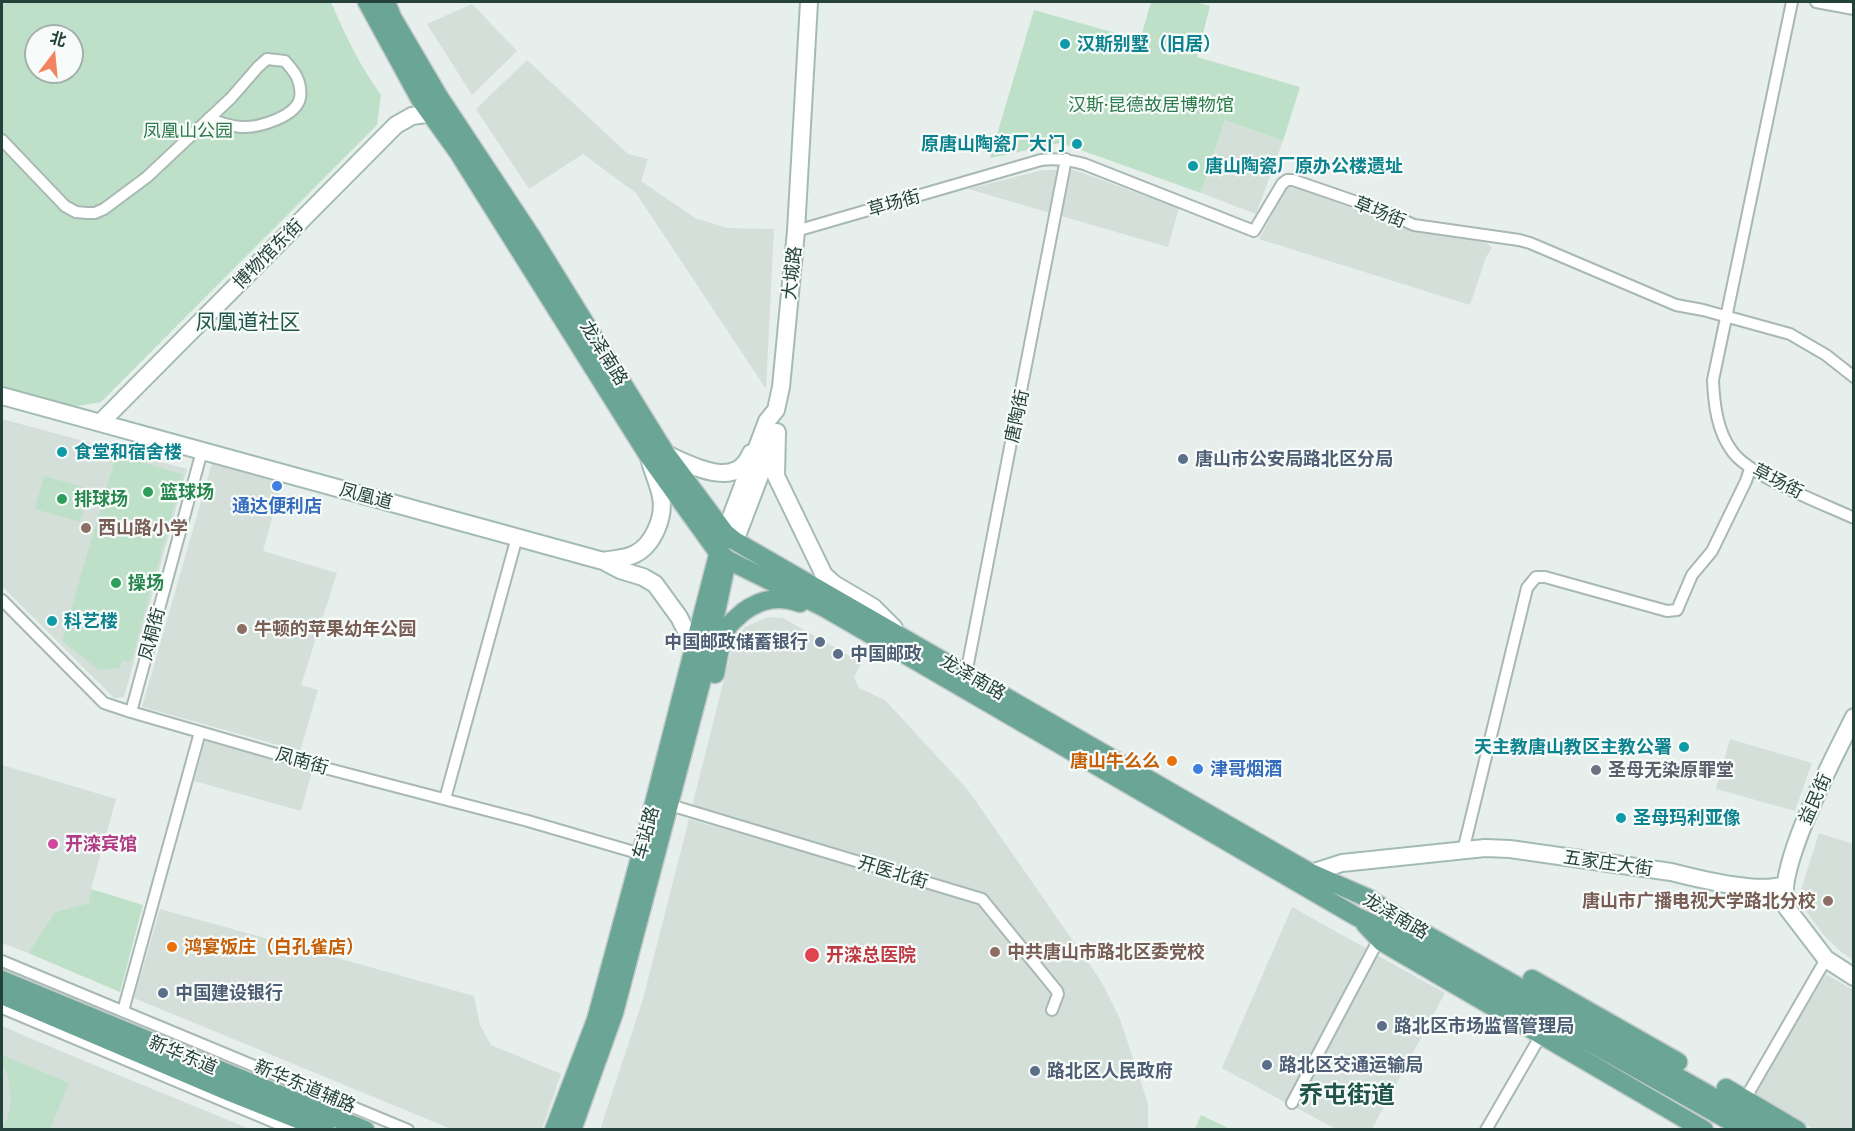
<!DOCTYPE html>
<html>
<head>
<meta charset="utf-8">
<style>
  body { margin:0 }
  #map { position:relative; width:1855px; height:1131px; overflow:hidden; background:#e6efeb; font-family:Commissioner,"Noto Sans SC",sans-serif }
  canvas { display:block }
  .frame { position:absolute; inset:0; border:3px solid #24423a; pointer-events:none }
  .north { position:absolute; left:24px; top:24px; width:60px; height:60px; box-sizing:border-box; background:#f7fbf9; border:2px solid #a3b1ad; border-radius:50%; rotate:16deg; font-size:16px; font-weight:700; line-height:24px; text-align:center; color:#24423a }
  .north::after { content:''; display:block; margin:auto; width:21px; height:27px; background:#f4845f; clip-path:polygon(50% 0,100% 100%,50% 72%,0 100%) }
</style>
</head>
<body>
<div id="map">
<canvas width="1855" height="1131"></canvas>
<div class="frame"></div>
<div class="north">北</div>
</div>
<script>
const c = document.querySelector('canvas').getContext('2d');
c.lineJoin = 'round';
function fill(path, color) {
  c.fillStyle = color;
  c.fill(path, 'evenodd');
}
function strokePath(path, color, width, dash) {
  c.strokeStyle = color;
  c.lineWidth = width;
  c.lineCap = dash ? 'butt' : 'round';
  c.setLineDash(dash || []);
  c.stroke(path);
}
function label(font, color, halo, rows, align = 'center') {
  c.font = font + ' Commissioner,"Noto Sans SC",sans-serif';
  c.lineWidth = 4.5;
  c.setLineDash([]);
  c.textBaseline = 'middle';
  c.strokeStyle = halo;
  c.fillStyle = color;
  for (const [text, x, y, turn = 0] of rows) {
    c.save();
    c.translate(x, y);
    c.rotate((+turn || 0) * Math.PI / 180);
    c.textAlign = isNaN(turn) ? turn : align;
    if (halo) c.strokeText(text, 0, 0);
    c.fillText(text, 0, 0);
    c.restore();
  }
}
fill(new Path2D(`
  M472,4L517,51L472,95L427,24Z
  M527,60L628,154L648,159L641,181L695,218L727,228L774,229L766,389L636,193L583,154L529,189L476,109Z
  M1225,120L1283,141L1256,214L1201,193Z
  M1043,170H1074L1179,208L1168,247L968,189Z
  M1295,187L1397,225L1487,243L1492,248L1486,257L1470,305L1259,239L1287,188Z
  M2,419L187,469L124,697L114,698L2,586Z
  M212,463L282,483L263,551L337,573L301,685L318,690L300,751L142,707Z
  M768,617L783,618L862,663L854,677L859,688L885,700L968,790L1101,981L1120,1019L1148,1104V1130H600L643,999L689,819L977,901L1060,1002L1065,992L984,894L692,806L734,640L745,627Z
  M1730,739L1812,763L1795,811L1716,789Z
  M205,741L312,771L301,811L194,781Z
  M2,765L116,799L91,889L90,903L55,912L28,953L2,943Z
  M1819,833L1853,844V960L1840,951L1824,935L1805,910L1800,893Z
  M1292,907L1371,951L1290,1105L1222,1068Z
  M160,909L474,996L480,1025L491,1045L561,1074L542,1129H451L134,998Z
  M1373,953L1445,993L1372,1129H1336L1293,1106Z
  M1826,974L1853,990V1129H1813L1755,1093Z
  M2,1026L65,1053L250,1129H2Z`), '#d4dfda');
fill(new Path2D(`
  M2,2H331C345,35 360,66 381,95L377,125L101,402L78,406L55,403L2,386ZM36,36H72V72H36Z
  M1151,2H1195L1210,6L1197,57L1300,87L1283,141L1225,120L1201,193L1061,143L990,158L1034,10L1140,40Z
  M116,455L183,474L131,662L122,660L120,668L99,670L62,641Z
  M44,476L90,489L80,522L35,509Z
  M91,889L143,905L120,992L28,953L55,912L89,903Z
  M2,1055L69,1083L50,1129H2C12,1115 12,1095 8,1078C6,1069 1,1063 2,1055Z
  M1201,1115L1230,1129H1195Z`), '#bfe0c8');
const street = new Path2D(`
  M1792,2L1713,380C1714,404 1717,431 1732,451C1749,476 1824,504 1854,518
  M1816,2L1854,9
  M2,140L65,206L76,212L87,213H95L104,209L147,177L231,98L258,67L267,59L285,61C289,66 296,73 298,80C300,84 301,94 300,98C296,117 258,128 241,127C229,126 220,123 209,118
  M796,231L1041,160C1057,158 1069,160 1084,164L1254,231L1282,184L1287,180H1293L1380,210L1414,225L1519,240L1530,243L1676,305L1703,310L1790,334L1826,355L1854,377
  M2,600L104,703L131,712L321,767L528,821L641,854
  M966,674L1066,159
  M131,712L202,451
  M445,799L517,537
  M670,805L982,899L1057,991L1058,994L1052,1010
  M1463,851L1527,588L1536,577H1545L1667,611L1677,610L1692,575L1712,551L1746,481L1750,469
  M2,961L408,1130
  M2,1008L293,1130
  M123,1011L200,732
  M1745,1099L1826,959
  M1292,1103L1379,939
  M1486,1130L1541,1035`);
const secondary = new Path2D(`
  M2,396L603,561L620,570L643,577L655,584L679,617L694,647
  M100,423L396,125L412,116L440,112
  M777,432L776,476L824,575L834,584L873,607L894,628
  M666,454C691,465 736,491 751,453
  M725,533L767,421L776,410L781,387L796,231L809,2
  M735,541L772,444
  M603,561C613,559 625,559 635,554C653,545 665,517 661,497C659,485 653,473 650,461
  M1854,717C1836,753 1772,873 1787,908L1826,959L1854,977
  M1311,873L1342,863L1485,848L1510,849L1671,872C1700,879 1757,894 1784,885`);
const primary = new Path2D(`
  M367,2L420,99L458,152L648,455L717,551L728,560L825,608L1357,917L1400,936L1746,1130
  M386,2L392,17L439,97L533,239L666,454L725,533L735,541L1311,873L1368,898L1413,927L1771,1130
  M715,674C718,660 720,641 727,629C730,622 738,617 743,612C762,598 779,596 800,603
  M1365,924L1382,942L1704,1130
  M1532,979L1678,1062
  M2,980L365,1130
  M2,995L232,1093L325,1130
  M1726,1088L1797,1130
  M554,1130L596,1020L641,854L721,543
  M572,1130L614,1013L701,683L726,565`);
strokePath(street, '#a8b8b2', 14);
strokePath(secondary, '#a4bbb3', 20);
strokePath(primary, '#c2cac8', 21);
strokePath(street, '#fff', 10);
strokePath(secondary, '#fff', 16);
strokePath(primary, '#6aa596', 18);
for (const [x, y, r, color] of [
  [1065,44,6,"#0f9aa8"],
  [1077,144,6,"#0f9aa8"],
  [1193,166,6,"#0f9aa8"],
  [62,452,6,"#0f9aa8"],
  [1183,459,6,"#5c6f8a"],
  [277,486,6,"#3f7fe0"],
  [148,492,6,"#2e9e5b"],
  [62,499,6,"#2e9e5b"],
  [86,528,6,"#8d6e63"],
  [116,583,6,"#2e9e5b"],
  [52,621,6,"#0f9aa8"],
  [242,629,6,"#8d6e63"],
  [820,642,6,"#5c6f8a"],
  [838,654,6,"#5c6f8a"],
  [1684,747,6,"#0f9aa8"],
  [1172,761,6,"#e8710a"],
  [1198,769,6,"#3f7fe0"],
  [1596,770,6,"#6b7280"],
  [1621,818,6,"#0f9aa8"],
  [53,844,6,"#d1479c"],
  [1828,901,6,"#8d6e63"],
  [172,947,6,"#e8710a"],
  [995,952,6,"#8d6e63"],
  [812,955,8,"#e0444e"],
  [163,993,6,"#5c6f8a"],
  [1382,1026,6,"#5c6f8a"],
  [1267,1065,6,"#5c6f8a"],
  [1035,1071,6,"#5c6f8a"]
]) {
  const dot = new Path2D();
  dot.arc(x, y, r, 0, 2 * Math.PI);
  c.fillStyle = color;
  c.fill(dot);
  strokePath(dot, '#f7fbf9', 2);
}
label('bold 18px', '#0d838f', '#f7fbf9', [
  ["汉斯别墅（旧居）",1077,44],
  ["原唐山陶瓷厂大门",1065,144,"right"],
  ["唐山陶瓷厂原办公楼遗址",1205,166],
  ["食堂和宿舍楼",74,452],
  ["科艺楼",64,621],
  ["天主教唐山教区主教公署",1672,747,"right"],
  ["圣母玛利亚像",1633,818]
], 'left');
label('18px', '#2d7a4b', '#f7fbf9', [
  ["汉斯·昆德故居博物馆",1151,105],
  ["凤凰山公园",188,131]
]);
label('18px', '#24423a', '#f7fbf9', [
  ["草场街",894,203,-16],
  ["草场街",1380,212,22],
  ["博物馆东街",268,254,-45],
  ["大城路",792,273,-84],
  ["龙泽南路",604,353,58],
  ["唐陶街",1017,416,-78],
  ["草场街",1778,481,27],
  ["凤凰道",366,496,15],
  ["凤桐街",152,634,-75],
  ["龙泽南路",973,677,30],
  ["凤南街",302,761,16],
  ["益民街",1815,799,-66],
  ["车站路",646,833,-75],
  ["五家庄大街",1608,863,8],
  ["开医北街",893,872,17],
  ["龙泽南路",1396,916,30],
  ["新华东道",183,1055,23],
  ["新华东道辅路",305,1086,23]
]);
label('bold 18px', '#4e5e75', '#f7fbf9', [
  ["唐山市公安局路北区分局",1195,459],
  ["中国邮政储蓄银行",808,642,"right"],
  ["中国邮政",850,654],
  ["中国建设银行",175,993],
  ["路北区市场监督管理局",1394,1026],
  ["路北区交通运输局",1279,1065],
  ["路北区人民政府",1047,1071]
], 'left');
label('bold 18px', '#27864d', '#f7fbf9', [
  ["篮球场",160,492],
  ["排球场",74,499],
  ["操场",128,583]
], 'left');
label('bold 18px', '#366cbe', '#f7fbf9', [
  ["通达便利店",277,506],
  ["津哥烟酒",1210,769,"left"]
]);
label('bold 18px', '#785e54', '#f7fbf9', [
  ["西山路小学",98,528],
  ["牛顿的苹果幼年公园",254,629],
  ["唐山市广播电视大学路北分校",1816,901,"right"],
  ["中共唐山市路北区委党校",1007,952]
], 'left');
label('bold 18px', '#c56008', '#f7fbf9', [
  ["唐山牛么么",1160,761],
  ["鸿宴饭庄（白孔雀店）",184,947,"left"]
], 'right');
label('bold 18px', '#5b616d', '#f7fbf9', [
  ["圣母无染原罪堂",1608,770]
], 'left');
label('bold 18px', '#b23c85', '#f7fbf9', [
  ["开滦宾馆",65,844]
], 'left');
label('bold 18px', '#be3a42', '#f7fbf9', [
  ["开滦总医院",826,955]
], 'left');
label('21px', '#1f5548', '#f7fbf9', [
  ["凤凰道社区",248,322]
]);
label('bold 24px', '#1f5548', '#f7fbf9', [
  ["乔屯街道",1347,1095]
]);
</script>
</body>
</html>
